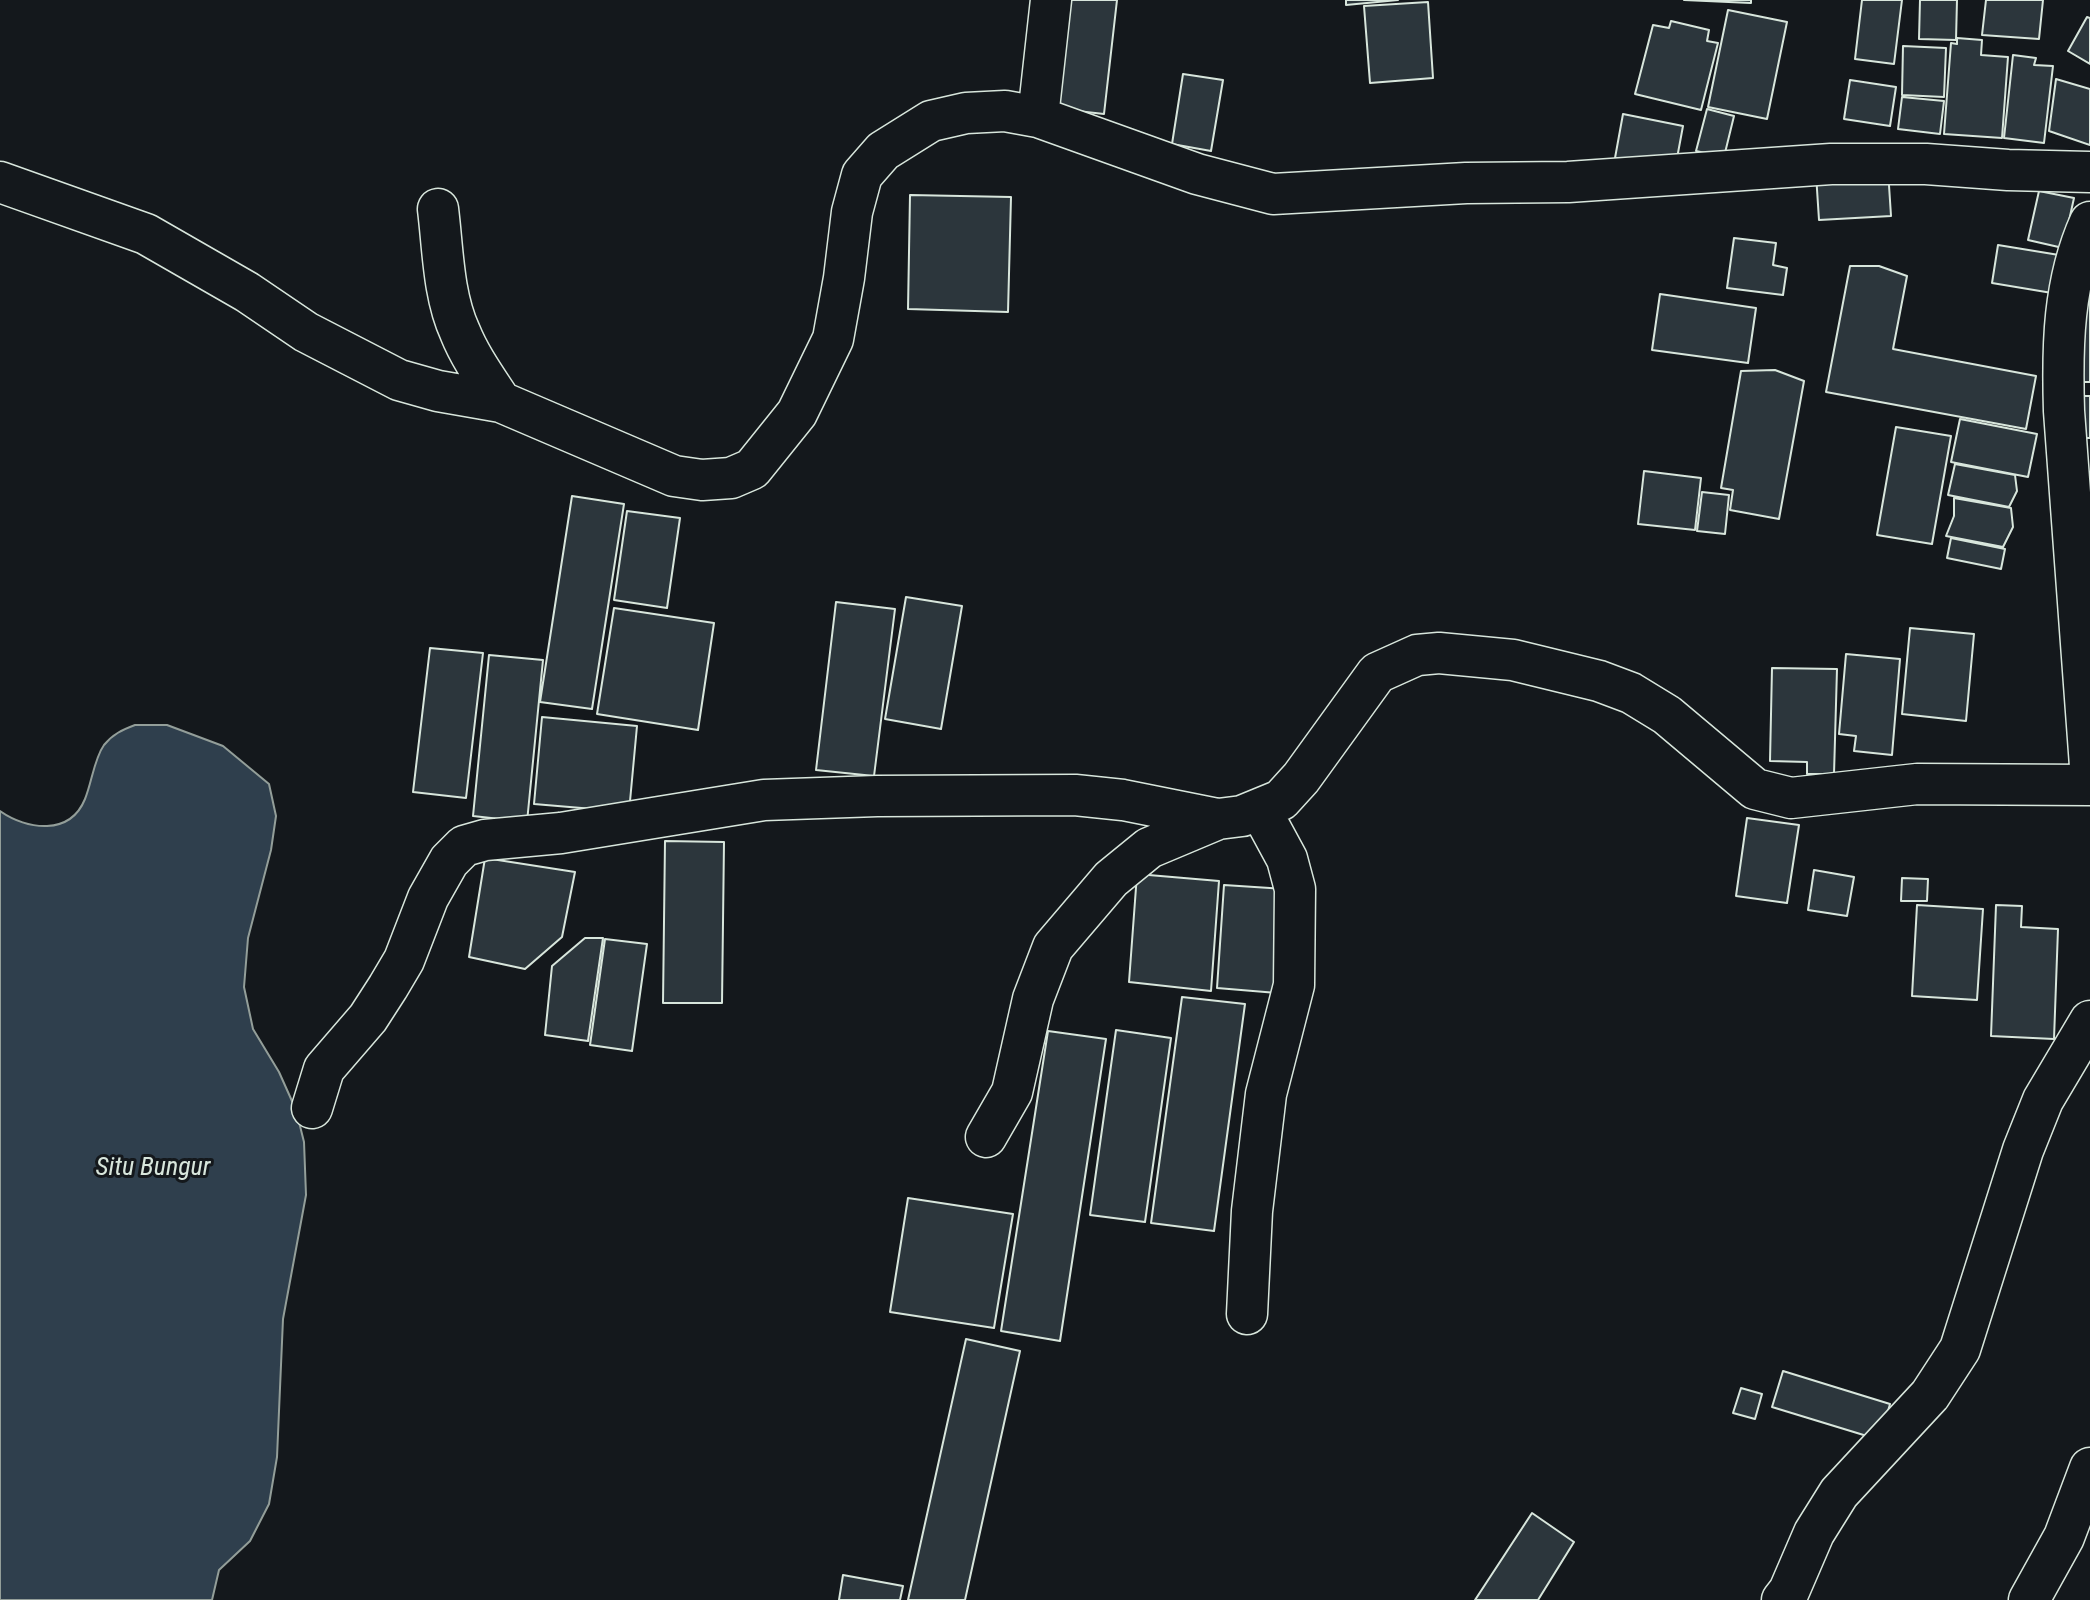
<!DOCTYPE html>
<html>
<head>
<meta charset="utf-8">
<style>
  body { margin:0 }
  canvas { display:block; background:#14181c }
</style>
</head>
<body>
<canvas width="2090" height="1600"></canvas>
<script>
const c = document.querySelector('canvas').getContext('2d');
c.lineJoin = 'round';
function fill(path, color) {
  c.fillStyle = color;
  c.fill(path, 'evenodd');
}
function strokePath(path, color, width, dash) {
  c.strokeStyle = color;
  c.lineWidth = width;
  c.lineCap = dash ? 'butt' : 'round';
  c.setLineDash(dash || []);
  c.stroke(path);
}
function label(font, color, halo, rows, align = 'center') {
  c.font = font + ' "Roboto Condensed",sans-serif';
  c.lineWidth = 6;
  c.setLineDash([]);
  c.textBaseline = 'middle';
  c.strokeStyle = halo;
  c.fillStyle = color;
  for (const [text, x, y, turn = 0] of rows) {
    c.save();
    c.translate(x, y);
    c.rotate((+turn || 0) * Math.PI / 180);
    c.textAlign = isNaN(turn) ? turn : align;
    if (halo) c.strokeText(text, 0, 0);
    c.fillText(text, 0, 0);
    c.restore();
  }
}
const water = new Path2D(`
  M135,725H167L223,746L269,784L276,816L271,850L248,938L244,987L253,1029L279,1072L296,1110L304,1142L306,1195L283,1319L277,1457L269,1504L250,1541L219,1570L212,1600H0V811C27,830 70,836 85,799C92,782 94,759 104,745C113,734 122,730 135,725Z`);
fill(water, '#2f3f4d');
strokePath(water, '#939e99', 2);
const building = new Path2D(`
  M1064,0H1117L1104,114L1051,108Z
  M1346,0H1398L1346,5Z
  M1684,0H1751V3Z
  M1862,0H1902L1894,64L1855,59Z
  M1920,0H1957L1956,40L1919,39Z
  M1986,0H2043L2039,39L1982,35Z
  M1428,2L1433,78L1370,83L1364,6Z
  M1728,10L1787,22L1767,119L1708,107Z
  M2087,17L2090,18V64L2068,51Z
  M1671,21L1709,30L1707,41L1718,43L1701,110L1635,94L1653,25L1669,28Z
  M1957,38L1982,40L1981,55L2008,57L2002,138L1944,134L1951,43L1957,44Z
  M1903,46L1946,48L1944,97L1902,95Z
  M2013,55L2036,58L2034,65L2053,66L2044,143L2004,138Z
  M1183,74L1223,80L1211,151L1172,144Z
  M2056,79L2090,89V145L2049,131Z
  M1850,80L1896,87L1890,126L1844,119Z
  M1902,97L1944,101L1940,134L1898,129Z
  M1707,109L1734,116L1724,157L1696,151Z
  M1623,114L1683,126L1675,169L1615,158Z
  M1888,170L1891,216L1819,220L1816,174Z
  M2039,191L2074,198L2063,248L2028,240Z
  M910,195L1011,197L1008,312L908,309Z
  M1734,238L1776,243L1773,265L1787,268L1783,295L1727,288Z
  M1998,245L2059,255L2052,293L1992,283Z
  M1850,266H1879L1907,276L1893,349L2036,376L2026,429L1826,392Z
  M1660,294L1756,308L1748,363L1652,350Z
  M2087,294H2090V382H2081Z
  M1775,370L1804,381L1779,519L1730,510L1733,490L1721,488L1741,371Z
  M2079,396H2090V438H2078Z
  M1960,419L2037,434L2028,477L1951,462Z
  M1896,427L1951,436L1932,544L1877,535Z
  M1955,464L2015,475L2017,491L2009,507L1948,495Z
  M1644,471L1701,478L1695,530L1638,524Z
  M1702,492L1729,495L1725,534L1697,531Z
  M572,496L624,504L592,709L540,702Z
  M1954,498L2011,508L2013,527L2003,547L1946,536L1954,516Z
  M627,511L680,518L667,608L614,600Z
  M1951,538L2005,549L2001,569L1947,558Z
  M906,597L962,606L941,729L885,719Z
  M836,602L895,609L874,776L816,770Z
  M614,608L714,623L698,730L597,714Z
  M1910,628L1974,634L1966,721L1902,714Z
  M430,648L483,653L466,798L413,792Z
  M1846,654L1900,659L1892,755L1854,751L1856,736L1839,734Z
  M489,655L543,660L527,822L473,816Z
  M1772,668L1837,669L1834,774H1807V762L1770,761Z
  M542,717L637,726L629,812L534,804Z
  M1747,818L1799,825L1787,903L1736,896Z
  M665,841L724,842L722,1003H663Z
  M485,858L575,872L562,937L525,969L469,957Z
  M1814,870L1854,877L1847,916L1808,910Z
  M1137,874L1219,881L1211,991L1129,982Z
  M1902,878L1928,879L1927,901H1901Z
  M1224,885L1285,889L1277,993L1217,988Z
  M1917,905L1983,909L1977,1000L1912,996Z
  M1996,905L2022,906L2021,927L2058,929L2054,1039L1991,1036Z
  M585,938H603L588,1041L545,1035L552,966Z
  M605,939L647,944L632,1051L590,1045Z
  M1182,997L1245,1004L1214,1231L1151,1223Z
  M1116,1030L1171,1038L1145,1222L1090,1215Z
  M1048,1031L1106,1039L1060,1341L1001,1331Z
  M908,1198L1013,1214L994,1328L890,1312Z
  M966,1339L1020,1351L965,1600H908Z
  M1783,1371L1890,1404L1880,1440L1772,1407Z
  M1741,1388L1762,1394L1755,1419L1733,1413Z
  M1532,1513L1574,1542L1538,1600H1475Z
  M843,1575L903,1586L900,1600H839Z`);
fill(building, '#2c363c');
strokePath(building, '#d8e6dc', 2);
const minor = new Path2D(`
  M1038,117L1051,0
  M0,182L146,234L247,292L306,332L399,380L438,391L501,402L674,476L702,480L731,478L752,469L797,413L833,339L844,278L852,212L862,175L883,151L931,121L966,113L1005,111L1038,117L1197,174L1273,194L1466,183L1568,182L1831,164H1926L2008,170L2090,172
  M438,209C443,249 443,295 460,332C470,357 486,379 501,402
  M2090,222C2063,282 2062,346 2064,411L2090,766
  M312,1108L324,1069L368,1018L388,987L404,960L428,898L449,861L464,846L485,840L561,833L764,800L877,796L1075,795L1123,800L1218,819L1242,816L1281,800L1301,778L1377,673L1417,655L1439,653L1513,660L1599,681L1631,693L1667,715L1755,789L1791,798L1917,784L2090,785
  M986,1137L1012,1092L1033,999L1053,947L1111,879L1149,848L1218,819
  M1247,1314L1252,1211L1266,1094L1294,985L1295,889L1287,859L1261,811
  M1782,1600L1789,1591L1814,1533L1839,1493L1930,1395L1960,1349L2023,1150L2043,1100L2090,1021
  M2029,1600L2064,1537L2090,1468`);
strokePath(minor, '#d8e6dc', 43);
strokePath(minor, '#14181c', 40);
label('italic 26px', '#d8e6dc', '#14181c', [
  ["Situ Bungur",153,1168]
]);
</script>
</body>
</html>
